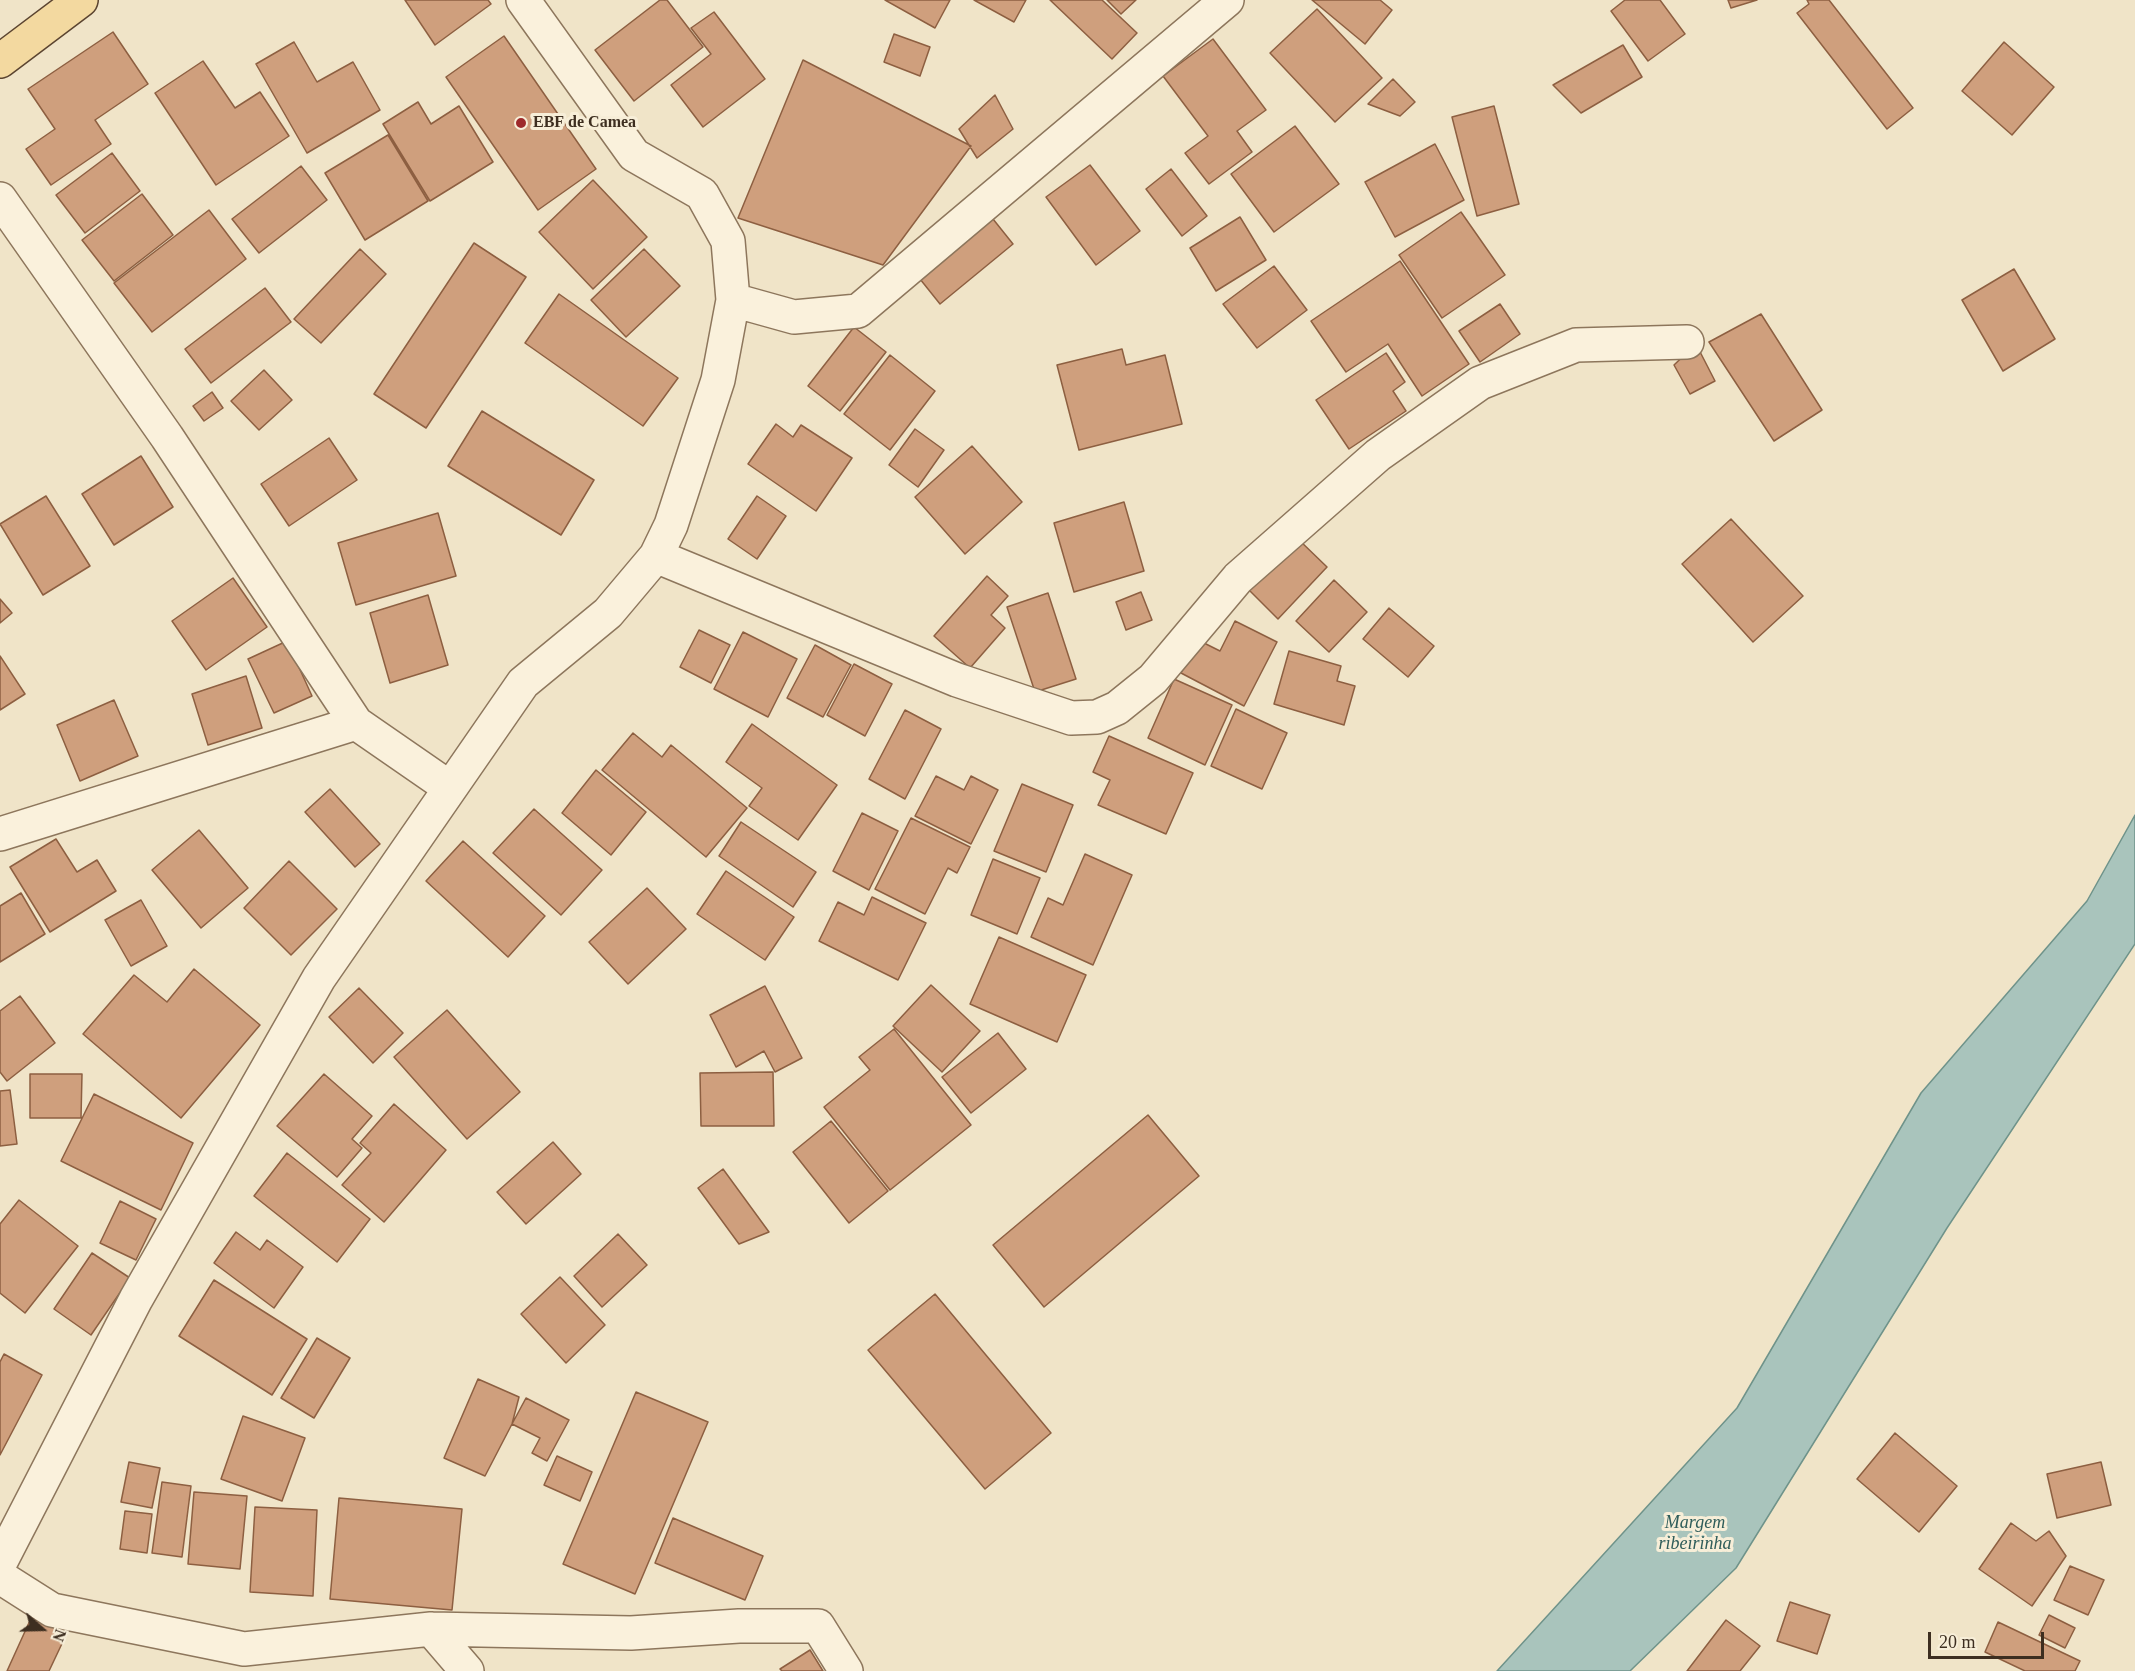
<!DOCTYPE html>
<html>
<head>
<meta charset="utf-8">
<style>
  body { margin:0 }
  #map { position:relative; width:2135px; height:1671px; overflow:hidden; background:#f0e4c8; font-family:Georgia,serif }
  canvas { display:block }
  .north { position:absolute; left:12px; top:1599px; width:60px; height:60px; -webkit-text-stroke:4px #f7eed8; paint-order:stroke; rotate:110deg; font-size:16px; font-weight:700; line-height:24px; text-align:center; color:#3d2e20 }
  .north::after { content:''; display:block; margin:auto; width:21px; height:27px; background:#3d2e20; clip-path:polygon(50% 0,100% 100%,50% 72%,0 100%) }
  .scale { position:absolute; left:1928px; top:1632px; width:116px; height:27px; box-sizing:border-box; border:3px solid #3d2e20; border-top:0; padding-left:8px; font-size:18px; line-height:21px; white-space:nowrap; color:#3d2e20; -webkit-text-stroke:4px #f7eed8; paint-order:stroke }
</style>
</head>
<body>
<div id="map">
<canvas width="2135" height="1671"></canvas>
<div class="north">N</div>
<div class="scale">20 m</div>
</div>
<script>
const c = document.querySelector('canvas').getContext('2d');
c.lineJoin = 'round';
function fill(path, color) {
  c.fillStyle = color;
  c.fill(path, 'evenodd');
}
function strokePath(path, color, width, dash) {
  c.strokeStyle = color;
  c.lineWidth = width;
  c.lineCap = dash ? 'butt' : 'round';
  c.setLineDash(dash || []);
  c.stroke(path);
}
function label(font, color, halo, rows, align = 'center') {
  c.font = font + ' Georgia,serif';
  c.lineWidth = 6;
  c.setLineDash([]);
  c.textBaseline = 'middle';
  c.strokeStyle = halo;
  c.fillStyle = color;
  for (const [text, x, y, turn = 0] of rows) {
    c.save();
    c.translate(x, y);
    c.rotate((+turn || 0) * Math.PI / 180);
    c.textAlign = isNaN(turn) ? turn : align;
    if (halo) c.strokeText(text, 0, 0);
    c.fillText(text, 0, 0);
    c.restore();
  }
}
const water = new Path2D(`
  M2135,815V944L1947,1228L1736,1568L1630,1671H1497L1737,1408L1921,1093L2087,901Z`);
fill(water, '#a9c4bc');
strokePath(water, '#6f938a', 1.5);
const building = new Path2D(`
  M405,0H488L491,4L435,45Z
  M660,0H667L703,47L634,101L595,50Z
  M885,0H950L935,28Z
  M974,0H1026L1014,22Z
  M1050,0H1102L1137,33L1112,59Z
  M1107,0H1136L1121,14Z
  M1312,0H1380L1392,10L1365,44Z
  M1625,0H1660L1685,34L1648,61L1611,11Z
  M1728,0H1757L1731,8Z
  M1807,0H1829L1913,108L1887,129L1797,13L1809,4Z
  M1317,9L1382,78L1335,122L1270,53Z
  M714,12L765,79L703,127L671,85L711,54L691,28Z
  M113,32L148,84L95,120L111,144L51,185L26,149L55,129L28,89Z
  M894,34L930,47L920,76L884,62Z
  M504,36L596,169L538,210L446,77Z
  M1213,39L1266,110L1237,131L1252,152L1209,184L1185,153L1208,136L1163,76Z
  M294,42L317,82L353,62L380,110L307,153L256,64Z
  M2004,42L2054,87L2012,135L1962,91Z
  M1623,45L1642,77L1581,113L1553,85Z
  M803,60L971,146L883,265L738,218Z
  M203,61L235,108L260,92L289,136L216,185L155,93Z
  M1393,79L1415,102L1400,116L1368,104Z
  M995,95L1013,129L977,158L959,129Z
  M418,102L431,124L459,106L493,162L430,201L383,124Z
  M1494,106L1519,204L1477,216L1452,117Z
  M1295,126L1339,184L1274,232L1231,174Z
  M388,135L428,201L365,240L325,173Z
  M1435,144L1464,200L1395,237L1365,182Z
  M112,153L140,191L85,233L56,195Z
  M1090,165L1140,231L1096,265L1046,197Z
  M301,166L327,200L259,253L232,219Z
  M1171,169L1207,216L1182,236L1146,189Z
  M593,180L647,237L593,289L539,232Z
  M142,194L173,235L114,281L82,240Z
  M985,209L1013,244L940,304L912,269Z
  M209,210L246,259L152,332L114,283Z
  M1461,212L1505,275L1442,318L1399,255Z
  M1240,217L1266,260L1216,291L1190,248Z
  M474,243L526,277L426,428L374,394Z
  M360,249L386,274L321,343L294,319Z
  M644,249L680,286L626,337L591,300Z
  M1400,261L1469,364L1422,396L1388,344L1346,372L1311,321Z
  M1274,266L1307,310L1257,348L1223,304Z
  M2014,269L2055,339L2003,371L1962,300Z
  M265,288L291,322L211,383L185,349Z
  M559,294L678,378L643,426L525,343Z
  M1500,304L1520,334L1480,362L1459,331Z
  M1761,314L1822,410L1774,441L1709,342Z
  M854,327L886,352L840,411L808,386Z
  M1696,344L1715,381L1690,394L1674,365Z
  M1122,349L1126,365L1165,355L1182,424L1079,450L1057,365Z
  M1386,353L1405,382L1393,391L1406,411L1349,449L1316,400Z
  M890,355L935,391L890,450L844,414Z
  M264,370L292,400L259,430L231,401Z
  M212,392L223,408L204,421L193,406Z
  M482,411L594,480L561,535L448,466Z
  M776,424L793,437L801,425L852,458L816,511L748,464Z
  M915,429L944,450L918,487L889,465Z
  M329,438L357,480L289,526L261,484Z
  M972,446L1022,502L965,554L915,497Z
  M141,456L173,507L114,545L82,494Z
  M46,496L90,566L43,595L0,524Z
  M757,496L786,516L757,559L728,539Z
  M1124,502L1144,571L1074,592L1054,523Z
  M438,513L456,576L356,605L338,543Z
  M1731,519L1803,596L1753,642L1682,564Z
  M1297,538L1327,567L1278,619L1248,589Z
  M987,576L1008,596L991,615L1005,628L970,668L934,636Z
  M233,578L267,627L206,670L172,621Z
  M1334,580L1367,612L1329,652L1296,621Z
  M1141,592L1152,620L1126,630L1116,602Z
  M1048,593L1076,679L1035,692L1007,607Z
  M428,595L448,665L390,683L370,613Z
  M0,599L12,613L0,623Z
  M1389,608L1434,646L1408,677L1363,639Z
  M1235,621L1277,642L1244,706L1181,673L1198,640L1220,651Z
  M699,630L730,645L711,683L680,667Z
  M743,632L797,659L768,717L714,689Z
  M287,641L312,696L274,713L248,659Z
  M815,645L851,665L823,717L787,698Z
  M1289,651L1341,666L1337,681L1355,686L1344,725L1274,704Z
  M0,656L25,694L0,710Z
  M854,664L892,684L865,736L827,715Z
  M246,676L262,728L208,745L192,694Z
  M1174,679L1232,705L1205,765L1148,738Z
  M114,700L138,756L80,781L57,725Z
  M1236,709L1287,733L1262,789L1211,766Z
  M905,710L941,729L905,799L869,779Z
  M752,724L837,785L798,840L749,806L762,788L726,762Z
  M633,733L662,757L671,745L747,808L706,857L602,770Z
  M1109,736L1193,773L1166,834L1098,805L1110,780L1093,772Z
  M596,770L646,812L611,855L562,813Z
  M936,776L964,790L971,776L998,790L971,844L915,816Z
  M1022,784L1073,805L1046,872L994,851Z
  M330,789L380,844L355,867L305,812Z
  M534,809L602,870L561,915L493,853Z
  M862,813L898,831L869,890L833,871Z
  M911,818L970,847L957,873L948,868L925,914L875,889Z
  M741,822L816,872L793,907L719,856Z
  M199,830L248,888L201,928L152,870Z
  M56,839L77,872L97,860L116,891L50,932L10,867Z
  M463,841L545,916L508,957L426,881Z
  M1085,854L1132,875L1093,965L1031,937L1048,898L1063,905Z
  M993,859L1040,878L1017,934L971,915Z
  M289,861L337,909L291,955L244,908Z
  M726,871L794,917L765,960L697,914Z
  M647,888L686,929L628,984L589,942Z
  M21,893L45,934L0,962V906Z
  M872,897L926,923L898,980L819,941L838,902L864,915Z
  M141,900L167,946L131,966L105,920Z
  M999,937L1086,975L1057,1042L970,1004Z
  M194,969L260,1025L181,1118L83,1034L134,975L167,1002Z
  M931,985L980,1031L942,1072L893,1026Z
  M765,986L802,1058L775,1072L764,1051L736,1067L710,1015Z
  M359,988L403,1033L373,1063L329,1017Z
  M20,996L55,1043L7,1081L0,1072V1011Z
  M447,1010L520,1092L467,1139L394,1057Z
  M894,1029L971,1125L890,1190L824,1107L870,1070L859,1057Z
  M998,1033L1026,1069L971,1113L942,1077Z
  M773,1072L774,1126H701L700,1073Z
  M30,1074H82L81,1118H30Z
  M324,1074L372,1116L352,1139L362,1148L337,1177L277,1126Z
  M10,1090L17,1144L0,1146V1091Z
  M94,1094L193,1143L161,1210L61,1161Z
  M394,1104L446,1150L384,1222L342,1185L371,1153L360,1143Z
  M1148,1115L1199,1176L1044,1307L993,1245Z
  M831,1121L888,1191L849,1223L793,1152Z
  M553,1142L581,1174L526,1224L497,1192Z
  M287,1153L370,1219L337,1262L254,1196Z
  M723,1169L769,1232L739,1244L698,1188Z
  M19,1200L78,1246L25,1313L0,1293V1224Z
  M120,1201L156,1219L136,1260L100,1243Z
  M236,1232L260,1250L267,1240L303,1267L274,1308L214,1263Z
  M618,1234L647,1265L602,1307L574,1276Z
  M92,1253L130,1278L91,1335L54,1309Z
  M560,1277L605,1325L566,1363L521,1314Z
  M214,1280L307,1339L272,1395L179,1336Z
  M935,1294L1051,1433L985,1489L868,1350Z
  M317,1338L350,1358L314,1418L281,1398Z
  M4,1354L42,1375L0,1455V1362Z
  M478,1379L519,1397L512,1424L485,1476L444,1458Z
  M636,1392L708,1422L635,1594L563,1564Z
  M526,1398L569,1420L547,1461L532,1453L540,1438L512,1424Z
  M243,1416L305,1438L282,1501L221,1479Z
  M1895,1433L1957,1486L1919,1532L1857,1479Z
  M557,1456L592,1472L580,1501L544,1485Z
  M129,1462L160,1468L152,1508L121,1502Z
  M2101,1462L2111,1505L2057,1518L2047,1474Z
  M162,1482L191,1486L182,1557L152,1553Z
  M194,1492L247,1496L240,1569L188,1564Z
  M339,1498L462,1509L452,1610L330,1599Z
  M255,1507L317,1510L313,1596L250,1592Z
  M125,1511L152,1514L147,1553L120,1549Z
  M673,1518L763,1556L745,1600L655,1563Z
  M2011,1523L2036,1541L2049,1531L2066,1556L2032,1606L1979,1569Z
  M2070,1566L2104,1580L2088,1615L2054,1600Z
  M1790,1602L1830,1615L1817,1654L1777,1641Z
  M2049,1615L2075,1628L2065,1648L2039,1635Z
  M32,1616L67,1633L49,1671H7Z
  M1726,1620L1760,1646L1740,1671H1687Z
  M1998,1622L2080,1661L2075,1671H2025L1985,1652Z
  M810,1650L823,1671H782L780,1669Z`);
fill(building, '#cf9f7d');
strokePath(building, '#8d5f41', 1.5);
const minor = new Path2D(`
  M0,199L167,437L356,723L450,788
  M733,300L794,317L858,311L1227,0
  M656,556L957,680L1071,718L1097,717L1117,708L1153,679L1238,578L1378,455L1480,383L1576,345L1687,342
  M0,834L356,723
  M0,1563L136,1299L319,978L523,683L608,613L656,556L671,525L718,380L733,300L728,241L702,194L634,155L523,0
  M0,1577L52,1610L244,1649L431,1629L631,1633L739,1626H818L846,1671
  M431,1629L467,1671`);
const major = new Path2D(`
  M0,61L81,0`);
strokePath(minor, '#8d765c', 36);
strokePath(major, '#5b4430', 36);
strokePath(minor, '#faf1dc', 33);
strokePath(major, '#f3d9a0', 33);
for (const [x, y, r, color] of [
  [521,123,6,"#9e2a2b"]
]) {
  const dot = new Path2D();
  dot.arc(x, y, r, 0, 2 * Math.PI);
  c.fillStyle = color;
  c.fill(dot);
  strokePath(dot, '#f7eed8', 2);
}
label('bold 16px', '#3d2e20', '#f7eed8', [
  ["EBF de Camea",533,123]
], 'left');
label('italic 18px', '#2f5d5a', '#f7eed8', [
  ["Margem",1695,1523],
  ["ribeirinha",1695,1544]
]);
</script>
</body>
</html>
